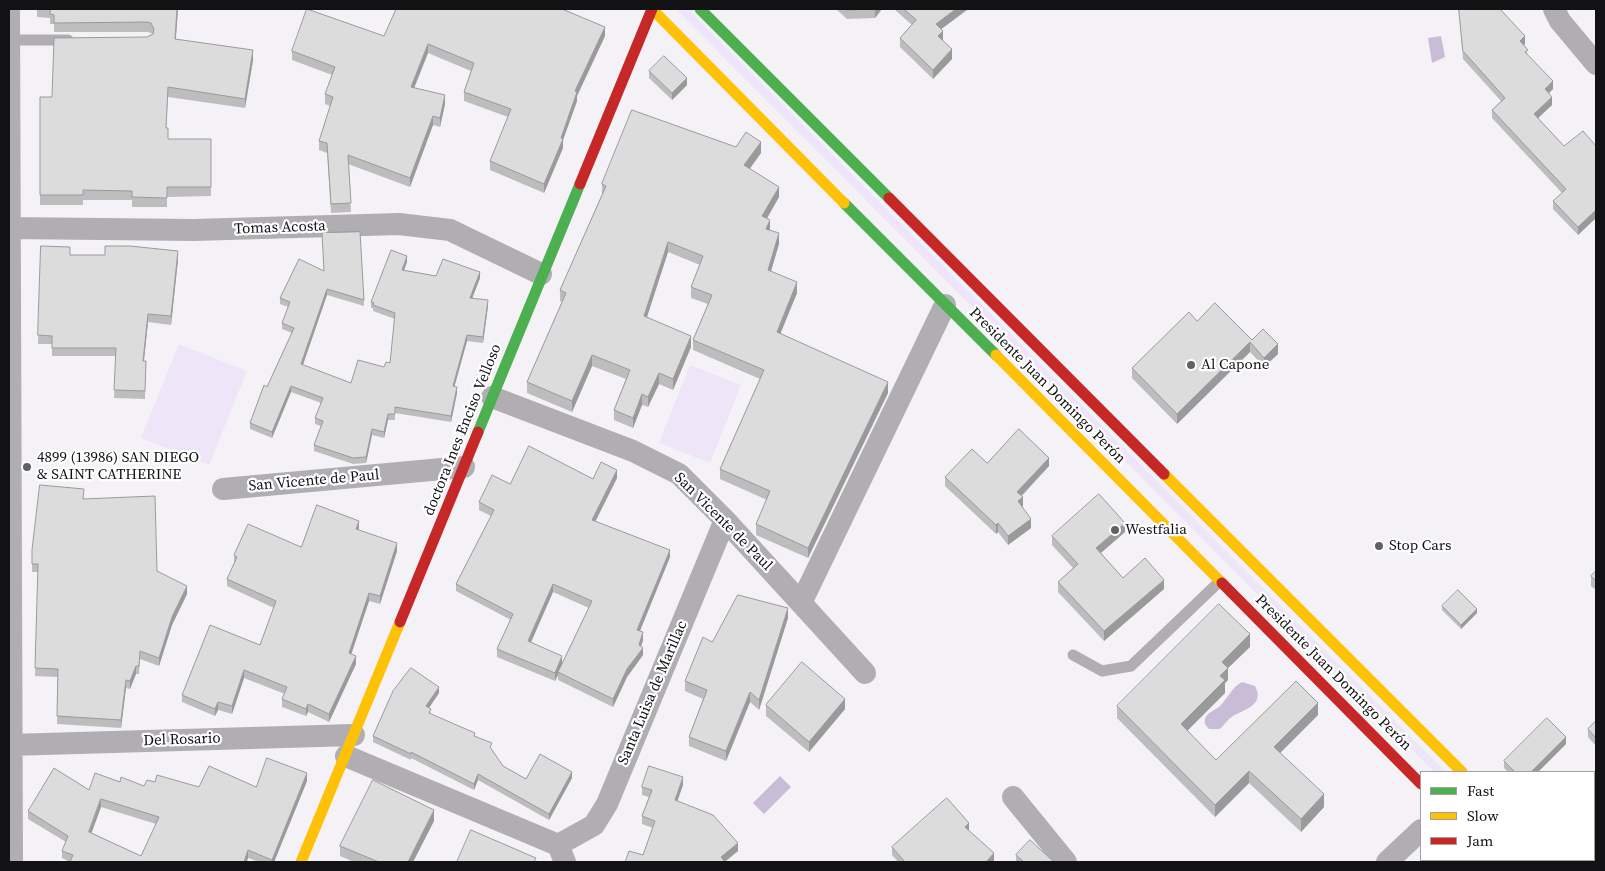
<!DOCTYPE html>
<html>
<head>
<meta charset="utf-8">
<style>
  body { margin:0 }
  #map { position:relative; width:1605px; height:871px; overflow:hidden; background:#f4f2f6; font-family:"Source Serif 4",serif }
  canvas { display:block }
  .frame { position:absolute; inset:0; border:10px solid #121114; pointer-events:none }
  .legend { position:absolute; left:1420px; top:771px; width:175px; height:90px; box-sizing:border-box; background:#fff; border:1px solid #a0a0a1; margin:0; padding:6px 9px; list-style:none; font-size:15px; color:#121114 }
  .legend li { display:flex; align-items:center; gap:10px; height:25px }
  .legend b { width:25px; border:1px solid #a0a0a1 }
</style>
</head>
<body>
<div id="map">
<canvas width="1605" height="871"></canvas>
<div class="frame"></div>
<ul class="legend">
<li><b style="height:6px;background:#4caf50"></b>Fast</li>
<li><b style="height:6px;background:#ffc107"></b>Slow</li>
<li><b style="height:6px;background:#c62828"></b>Jam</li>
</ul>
</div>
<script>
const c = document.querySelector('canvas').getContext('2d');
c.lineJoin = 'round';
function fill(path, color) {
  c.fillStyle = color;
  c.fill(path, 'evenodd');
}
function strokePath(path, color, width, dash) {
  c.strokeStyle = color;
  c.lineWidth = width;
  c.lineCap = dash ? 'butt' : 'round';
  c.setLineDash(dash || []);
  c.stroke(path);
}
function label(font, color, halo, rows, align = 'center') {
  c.font = font + ' "Source Serif 4",serif';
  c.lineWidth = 4.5;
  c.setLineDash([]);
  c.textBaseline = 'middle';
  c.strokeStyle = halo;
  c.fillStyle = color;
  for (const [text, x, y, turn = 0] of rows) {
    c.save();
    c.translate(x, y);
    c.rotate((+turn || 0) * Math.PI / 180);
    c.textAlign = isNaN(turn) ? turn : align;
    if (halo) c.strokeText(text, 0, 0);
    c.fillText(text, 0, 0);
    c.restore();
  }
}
fill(new Path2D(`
  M676,9H688L1446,772H1434Z
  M179,344L247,371L209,465L141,438Z
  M690,365L741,385L710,463L659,443Z`), '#eee5f8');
fill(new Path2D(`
  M1441,36L1445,57L1432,63L1428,38Z
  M1242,682L1255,686C1266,707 1241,709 1229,719C1226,722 1223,726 1220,729H1209C1206,726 1204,723 1205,719C1207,712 1216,710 1220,706C1228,698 1232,687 1242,682Z
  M780,776L791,787L764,814L753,803Z`), '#c9bcd6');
strokePath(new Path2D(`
  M9,40H68
  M1073,655L1102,671L1131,666L1220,581`), '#b0aeb3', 11);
strokePath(new Path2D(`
  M9,9L12,862
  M1554,9L1560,21L1596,64
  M9,228L194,230L399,224L450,230L541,274
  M492,397L633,451L679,474L725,520L865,673
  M223,489L464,467
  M801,603L945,305
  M9,745L354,735
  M346,756L558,845L565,862
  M1013,797L1066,862
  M558,845L594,825L607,804L725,520
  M1387,862L1421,830`), '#b0aeb3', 22);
strokePath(new Path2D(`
  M700,9L889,198
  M844,203L996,355
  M478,432L580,184`), '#4caf50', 11);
strokePath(new Path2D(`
  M652,9L844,203
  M996,355L1222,583
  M1164,474L1462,772
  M1496,860L1498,862
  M1548,860L1551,862
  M301,862L400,622`), '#ffc107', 11);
strokePath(new Path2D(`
  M580,184L652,9
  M889,198L1164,474
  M1222,583L1421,784
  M400,622L478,432`), '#c62828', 11);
fill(new Path2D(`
  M37,9H178L176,39L253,60L245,108L168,97L166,128L168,139H211V196L167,197V207H132V200H83V205H40V97H52L152,34L151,33L147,32H54V24H50V18L37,17Z
  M566,9L565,10L605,36L577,96V101L563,140V148L544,193L490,170V161L508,117L464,101V92L471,71L428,53L414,87L445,104L440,127L433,125L410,187L348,164L351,212L331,213L327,153L319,150V141L330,106L325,104V94L332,75L292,60V51Z
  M836,9H882L875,18L847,19Z
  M894,9H967L941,29L943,41L952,59L933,79L900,47V38L912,25Z
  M1459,9H1500L1525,44L1524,45L1528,55L1553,89L1549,93L1552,105L1538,118L1564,146H1596V218L1578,235L1553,209V201L1562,193L1492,118V110L1501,101L1463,59Z
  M649,71L687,85L672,100L649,78Z
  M736,147L761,153L750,169L779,197L767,218L770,230L779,244L771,271L797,293L780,333L888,393L808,558L756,535V524L767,500L720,479V469L760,379L693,350V340L708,304L691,298V287L700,265L668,252L647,317L691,347L673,390L659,384L648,407L642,405L633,428L614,420V410L626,379L592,366L572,412L527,393V382L562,302L560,301V290L602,195V184Z
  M41,246L70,255L178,260L171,325L148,322L144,361H146L145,399L114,398L116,356H52V344H38Z
  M299,259L364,300V306L327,295L303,365L351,383L384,367L390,363L395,319L373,311V308H371V302L407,262L404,270L436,276L480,278L472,298L488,306L483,343L467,341L454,386L457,393L451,422L395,413V420H388L384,438L372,435L366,463L353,464L314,451V445L321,426L315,424V418L321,403L291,392L272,438L250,429V423L292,333L282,329V323L288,307L280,304V298Z
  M1252,340L1278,354L1264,367L1250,352L1177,424L1132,378V368Z
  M987,463L1049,466L1022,496L1023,506H1022L1031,528L1008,545L998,532L996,534L945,486V477Z
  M617,478L595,522L670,557L640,631L643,640L641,646L643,655L627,677L613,707L558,680V675L555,681L497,657V649L511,620L456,591V584L491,516L479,510V502L510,484ZM553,592L589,608L562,663L531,642Z
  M84,499L157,571L187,594L172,625L159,666L140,659L139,674H136L130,689L126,688L121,728L57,724L58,677L35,676L38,572H32V550Z
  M359,529L358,530L397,551L380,604L369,601L351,654L356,664L329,722L308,712L306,716L282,707V699L285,694L244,678L232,714L218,710L215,716L182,702V695L260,645L274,608L227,586V579L234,563V555L301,547Z
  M1125,532L1101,553L1123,578L1164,589L1104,641L1058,592V582L1073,568L1052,545V536Z
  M1596,571V590L1591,586V576Z
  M1442,606L1477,613L1461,629L1442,610Z
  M788,618L759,710L750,702L726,761L689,746V737L703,699L685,691V681L712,642Z
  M1250,647L1228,668V680L1225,683V693L1187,731L1216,760L1318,715L1280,753L1324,807L1301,832L1249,783L1215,817L1117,718V706Z
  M439,693L429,708L431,714L475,736L492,750L503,766L526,779L572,778L549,820L478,780L474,790L411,758V760L373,742V736Z
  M766,705L845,709L809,752L766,716Z
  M1596,721V746L1588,737V729Z
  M1566,744L1538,772H1508L1504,768V761Z
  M307,781L274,862H259L248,858L70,862L62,858V851L66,842L28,819V811L89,790L120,782L144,786L155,782L199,787H256ZM101,807L156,824L141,856L91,833Z
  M683,785L677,801L738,851L725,862L643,855L653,828L642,824V816L649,797L642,795V787Z
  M434,821L413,862H354L340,856V846Z
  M969,831L993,862H898L892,855V847Z
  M1016,855L1053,862H1016Z`), '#bebdbe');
fill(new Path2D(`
  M177,9H178L175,48V39Z
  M875,9H882L875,18Z
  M956,9H967V10L936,33V24Z
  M605,27V36L577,96V101L563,140V148L544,193V184L575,91Z
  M943,31V40L938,45V36Z
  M1525,36V44L1520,49V41Z
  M428,44V53L411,96V87Z
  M952,49V59L933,79V70Z
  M253,50V60L245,108V99Z
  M687,78V85L672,100V93Z
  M1553,81V89L1545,97V89Z
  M445,95V104L440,127V118Z
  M1552,97V105L1534,122V114Z
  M433,116V125L410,187V178Z
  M761,142V153L744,176V165Z
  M779,187V197L762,227V216Z
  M1596,210V218L1578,235V227Z
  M770,220V230L766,229Z
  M779,233V244L768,281V270Z
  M668,242V252L644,326V316Z
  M178,251V260L171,325V316Z
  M407,256V262L402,276V270Z
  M480,272V278L470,304V298Z
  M797,282V293L777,342V332Z
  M327,289V295L301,370V364Z
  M488,300V306L483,343V337Z
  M148,314V322L143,369V361Z
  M467,335V341L453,392V386Z
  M691,336V347L673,390V379Z
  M1250,342V352L1177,424V414Z
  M1278,344V354L1264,367V358Z
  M592,355V366L572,412V401Z
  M659,373V384L648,407V397Z
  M888,382V393L808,558V548Z
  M291,386V392L272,438V432Z
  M457,387V393L451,422V416Z
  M642,394V405L633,428V418Z
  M388,414V420L384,438V432Z
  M372,429V435L366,463V457Z
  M1049,458V466L1017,500V492Z
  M617,470V478L592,528V520Z
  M1023,497V506L1018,510V501Z
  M1031,519V528L1008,545V536Z
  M359,521V529L356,537V529Z
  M998,523V532L996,534V525Z
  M1125,523V532L1096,557V548Z
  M397,543V551L380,604V596Z
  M670,550V557L637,638V630Z
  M1164,580V589L1104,641V631Z
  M553,584V592L528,649V641Z
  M187,586V594L172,625L159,666V658L172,617Z
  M369,593V601L349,661V653Z
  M788,608V618L759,710V700Z
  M1477,609V613L1461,629V625Z
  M643,632V640L639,653V645Z
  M1250,634V647L1228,668V680L1225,683V693L1181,737V724L1220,676L1222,662Z
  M643,648V655L627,677L613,707V699L627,669Z
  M356,656V664L329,722V714Z
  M562,656V664L558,672V675L555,681V673Z
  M136,666V674L130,689V681Z
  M244,670V678L232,714V706Z
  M126,680V688L121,728V720Z
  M439,687V693L426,712V706Z
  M750,692V702L726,761V751Z
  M845,699V709L809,752V742Z
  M218,702V710L215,716V709Z
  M1318,703V715L1274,759V747Z
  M308,704V712L306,716V709Z
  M1566,737V744L1538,772H1531Z
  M1249,771V783L1215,817V805Z
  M572,772V778L549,820V814Z
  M307,773V781L274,862H272V860Z
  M478,774V780L474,790V784Z
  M683,777V785L675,808V800Z
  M1324,794V807L1301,832V819Z
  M101,799V807L89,840V832Z
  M434,810V821L413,862H408Z
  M969,823V832L965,827Z
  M738,843V851L724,862L721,857Z
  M248,850V858L247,862H244Z
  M994,853V862H986Z`), '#9b9a9b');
const building = new Path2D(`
  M51,9H177L175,39L253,50L245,99L168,87L166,128H168V139H211V187H167V198L132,197V191L83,190V195H40V97H52L54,38L147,37L153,34L154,29L151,23L147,22L54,23V15L50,14Z
  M307,9L384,36L396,9H562L605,27L575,91L577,92L561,138L563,139L544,184L490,161L511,109L464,92L474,63L428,44L411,87L445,95L440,118L433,116L410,178L348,155L351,203L331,204L327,143L319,141L333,97L325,94L335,67L292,51Z
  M846,9H875L847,10Z
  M904,9H956L936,24L943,31L938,36L952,49L933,70L900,38L916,20Z
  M1459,9H1500L1525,36L1520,41L1528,50L1525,52L1553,81L1545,89L1552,97L1534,114L1564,146L1583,131L1596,146V210L1578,227L1553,201L1566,189L1492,110L1505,98L1463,51Z
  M664,56L687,78L672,93L649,71Z
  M632,110L736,147L746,132L761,142L744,165L779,187L762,216L770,220L766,229L779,233L768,270L797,282L777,332L888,382L808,548L756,524L770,491L720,469L764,370L693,340L712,295L691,287L703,256L668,242L644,316L691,336L673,379L659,373L648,397L642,394L633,418L614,410L630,370L592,355L572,401L527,382L566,293L560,290L606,186L602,184Z
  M360,232L364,300L327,289L301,364L351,383L358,360L384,367L386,362L390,363L395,313L373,305L374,303L371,302L391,250L407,256L402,270L436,276L443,259L480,272L470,298L488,300L483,337L467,335L453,386L457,387L451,416L395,407V414H388L384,432L372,429L366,457L353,458L314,445L323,421L315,418L323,398L291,386L272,432L250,423L264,385L267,387L294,328L282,323L290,302L280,298L299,259L324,271L322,233Z
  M41,246L70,247V255H105V246H130L178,251L171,316L148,314L143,361H146L145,391L114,390L116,348H52V336L38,335Z
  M1215,303L1252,340L1263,329L1278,344L1264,358L1250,342L1177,414L1132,368L1189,312L1197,321Z
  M1019,429L1049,458L1017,492L1023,497L1018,501L1031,519L1008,536L998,523L996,525L945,477L972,449L987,463Z
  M529,446L593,479L601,462L617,470L592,520L670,550L637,630L643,632L639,645L643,648L627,669L613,699L558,672L592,601L553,584L528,641L562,656L555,673L497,649L513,614L456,584L494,510L479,502L492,475L510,484Z
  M40,485L84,489L83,499L155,496L157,571L187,586L172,617L159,658L140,651L139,666H136L130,681L126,680L121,720L57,716L58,669L35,668L38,564H32V550Z
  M1099,494L1125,523L1096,548L1123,578L1145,558L1164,580L1104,631L1058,582L1078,564L1052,536Z
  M317,505L359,521L356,529L397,543L380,596L369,593L349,653L356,656L329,714L308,704L306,709L282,699L287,687L244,670L232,706L218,702L215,709L182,695L210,625L260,645L276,601L227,579L237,557L234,555L248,524L301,547Z
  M1596,571V581L1591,576Z
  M1458,590L1477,609L1461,625L1442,606Z
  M738,595L788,608L759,700L750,692L726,751L689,737L707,690L685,681L703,637L712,642Z
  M1219,604L1250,634L1222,662L1228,668L1220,676L1225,680L1181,724L1216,760L1296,681L1318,703L1274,747L1324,794L1301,819L1249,771L1215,805L1117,706Z
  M802,662L845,699L809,742L766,705Z
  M411,668L439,687L426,706L431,709L429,713L475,733L474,736L492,743L490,747L503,766L526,779L540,754L572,772L549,814L478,774L474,784L411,752V754L373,736L393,691Z
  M1547,718L1566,737L1531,772H1515L1504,761Z
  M1596,721V738L1588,729Z
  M267,758L307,773L272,860L248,850L244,862H70L73,855L62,851L68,836L28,811L54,768L89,790L95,773L120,782L121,777L144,786L147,780L155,782L157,775L199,787L209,766L256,787ZM101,799L159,817L141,856L89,832Z
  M649,766L683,777L675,800L713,815L738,843L721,857L725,862H625L629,851L643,855L655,821L642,816L652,790L642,787Z
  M373,780L434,810L408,862H379L340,846Z
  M947,798L969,823L965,827L994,853L986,862H905L892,847Z
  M471,830L536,858L534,862H457Z
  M1030,840L1053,861L1052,862H1024L1016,855Z
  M1431,860H1447L1450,862H1428Z`);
fill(building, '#dddcdd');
strokePath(building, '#9b9a9b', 1);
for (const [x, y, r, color] of [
  [1191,365,5,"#616063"],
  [27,467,5,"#616063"],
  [1115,530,5,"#616063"],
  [1379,546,5,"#616063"]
]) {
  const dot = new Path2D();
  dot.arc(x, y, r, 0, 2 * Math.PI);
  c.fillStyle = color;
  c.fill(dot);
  strokePath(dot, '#fff', 2);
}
label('15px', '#121114', '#fff', [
  ["Tomas Acosta",280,228,-2],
  ["Presidente Juan Domingo Perón",1047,386,45],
  ["doctora Ines Enciso Velloso",463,430,-68],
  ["San Vicente de Paul",314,481,-5],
  ["San Vicente de Paul",723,522,45],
  ["Presidente Juan Domingo Perón",1333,673,45],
  ["Santa Luisa de Marillac",653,693,-67],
  ["Del Rosario",182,740,-2]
]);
label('15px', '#121114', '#fff', [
  ["Al Capone",1201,365],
  ["4899 (13986) SAN DIEGO",37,458],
  ["& SAINT CATHERINE",37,475],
  ["Westfalia",1125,530],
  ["Stop Cars",1389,546]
], 'left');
</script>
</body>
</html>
